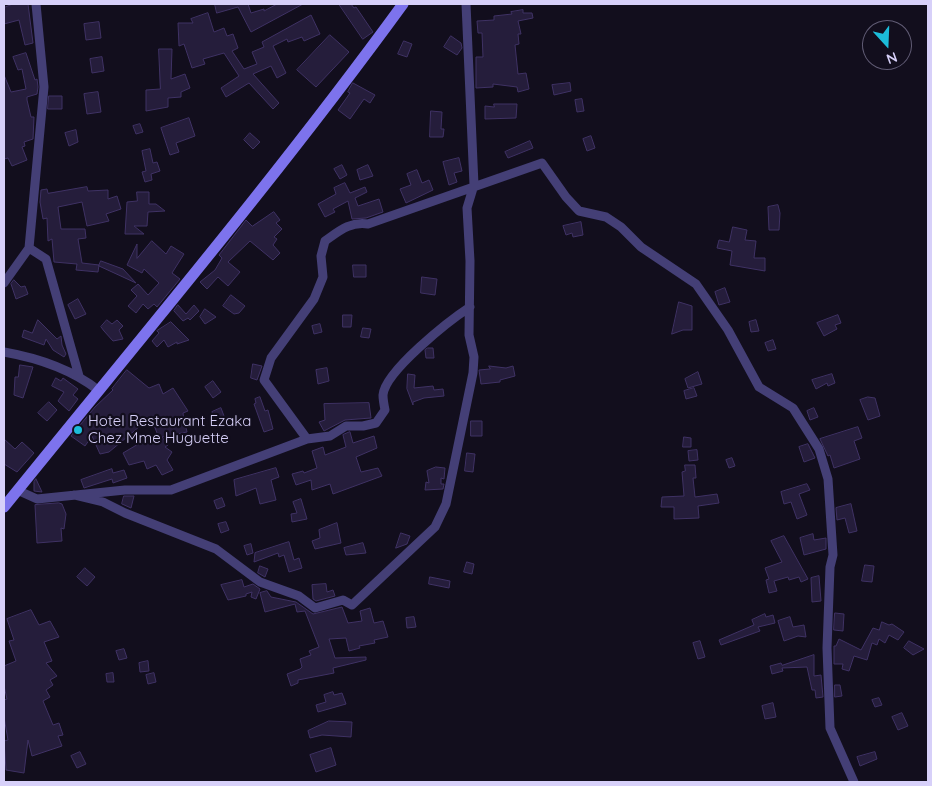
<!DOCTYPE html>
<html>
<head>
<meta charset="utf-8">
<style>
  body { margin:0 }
  #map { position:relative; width:932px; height:786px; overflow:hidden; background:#120e1d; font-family:Quicksand,sans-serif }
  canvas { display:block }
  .frame { position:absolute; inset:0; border:5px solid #d7d0f9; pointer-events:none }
  .north { position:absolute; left:862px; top:20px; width:50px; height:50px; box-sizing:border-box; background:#120e1d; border:1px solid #615c75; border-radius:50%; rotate:160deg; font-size:14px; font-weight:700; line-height:20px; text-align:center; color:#d7d0f9 }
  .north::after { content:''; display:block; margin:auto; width:18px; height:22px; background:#1cbcd9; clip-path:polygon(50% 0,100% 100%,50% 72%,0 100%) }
</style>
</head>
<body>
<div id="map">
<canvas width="932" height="786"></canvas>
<div class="frame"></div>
<div class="north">N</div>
</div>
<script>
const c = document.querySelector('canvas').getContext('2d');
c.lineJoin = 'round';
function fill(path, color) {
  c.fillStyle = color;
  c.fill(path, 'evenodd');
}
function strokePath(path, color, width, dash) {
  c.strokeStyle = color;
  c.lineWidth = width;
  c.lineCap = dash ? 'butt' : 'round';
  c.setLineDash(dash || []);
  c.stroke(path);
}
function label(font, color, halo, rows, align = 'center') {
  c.font = font + ' Quicksand,sans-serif';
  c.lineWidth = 4.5;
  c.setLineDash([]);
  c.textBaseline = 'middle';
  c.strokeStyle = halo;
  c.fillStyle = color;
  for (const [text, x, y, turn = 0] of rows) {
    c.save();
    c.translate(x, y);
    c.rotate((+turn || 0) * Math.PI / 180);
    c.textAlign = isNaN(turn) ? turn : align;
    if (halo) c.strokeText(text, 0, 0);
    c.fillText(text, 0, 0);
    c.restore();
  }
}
const building = new Path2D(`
  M13,4H28L33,43L25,45L19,20L4,24V8Z
  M215,4H248L251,13L264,9V11L277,4H303L251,32L238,7L217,13Z
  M339,4H351L354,8L356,7L373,32L363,39Z
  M523,10V13H532L533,18L518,21L521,34H518L519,44L515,45L518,74L526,73L529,89L518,92L517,87L493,84V87L476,88V57H483L482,33H478L477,21L494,20V16L512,14L511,12Z
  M208,13L214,32L224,28L227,36L233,34L238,48L232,51L244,69L257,64L252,52L264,47L262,42L311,15L320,34L304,41L302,37L288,42L287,39L273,46L286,73L277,78L271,66L253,74L279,103L273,109L249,83L226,97L221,88L239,76L224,53L203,59L205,64L192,68L184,44L179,46L178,23H193L191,19Z
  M99,22L101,38L86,40L84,24Z
  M330,35L349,52L316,87L297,70Z
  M451,36L461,43L462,48L457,55L444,47Z
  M404,41L412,44L407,57L398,54Z
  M159,49H172L171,79L185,74L190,88L181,92V97L168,98V107L146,111V90L160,89Z
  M26,53L35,80L37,79L38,87L37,94L27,97V100L31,117H34L33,139L24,142L25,146L22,147L27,160L12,166L8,158L4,159V75L11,92L26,89L22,69L18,70L13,57Z
  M102,57L104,71L92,73L90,59Z
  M353,83L375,95L370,103L364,99L350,119L338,110L350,93L348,92Z
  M570,83L571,91L554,95L552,85Z
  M98,92L101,112L87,114L84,94Z
  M49,96H62V109H48Z
  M582,99L584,111L577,112L575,100Z
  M494,104H517L516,118L485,119V106L494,107Z
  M431,111L442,112L441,129H444L443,137H430Z
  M189,118L195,136L176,143L179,152L170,155L161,128Z
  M140,124L143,132L136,134L133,126Z
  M76,130L78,142L69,146L65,133Z
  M250,133L260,142L253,149L244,140Z
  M591,136L595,148L587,151L583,139Z
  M530,141L533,148L508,158L505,152Z
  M150,149L153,163L157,162L160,171L151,174L152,180L145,182L142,172L146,171L142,151Z
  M459,158L462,171L454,173L457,182L449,185L443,162Z
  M342,165L347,175L340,179L334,169Z
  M368,165L373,176L360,180L357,170Z
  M417,170L422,183L429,180L433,190L406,203L400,189L411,185L407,174Z
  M345,183L350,193L365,187L367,192L355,198L358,206L379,199L383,212L366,218L352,219L348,201L333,209L335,212L325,217L318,204L336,194L334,188Z
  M87,187L88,191L108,190V199L117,196L121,209L106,214L109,221L87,226L82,202L58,207L61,229H85L86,238L78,239L82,263L99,265L98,272L76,270L77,264L54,262L52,239L48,241L47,218L43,219L40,202L41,190L47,189L48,193Z
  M137,192H149V204H156L165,211L148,212L147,226H134L144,234H125L127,202L137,201Z
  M778,205L780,213L779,230H769L768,207Z
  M274,212L280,220L276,223L282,229L274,237L277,239L273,245L280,253L273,260L250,241L228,262L240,272L228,286L218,277L207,289L200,282L215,270L222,258L219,255L246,220L252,226Z
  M581,222L583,235L573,237L572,233L566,235L563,226Z
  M733,227L747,230L745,240L756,241L754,258H765V271L730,265L732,251L717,248L719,240L729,242Z
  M152,241L166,254L171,246L184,254L172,273L180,279L157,307L154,304L148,309L143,304L136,313L128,306L137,296L131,290L138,284L148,295L159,283L144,269L142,273L127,265L137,244V258Z
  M101,261L123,269L136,283L99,266Z
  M353,265H366V277H354Z
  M422,277L437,279L435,295L421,293Z
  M14,280L21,287L25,286L28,294L16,299L11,284Z
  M725,288L730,302L719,305L715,292Z
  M231,295L245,306L239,313L234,314L223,306Z
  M78,299L86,314L75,319L68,305Z
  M679,302L692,306V330H683L672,334Z
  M178,305L186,314L194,305L199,311L190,320L188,318L183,321L174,311Z
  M205,309L216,317L205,324L200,317Z
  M343,315H352L351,327H343Z
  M838,315L841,323L835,325L837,329L824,336L817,323Z
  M38,320L57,339L61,336L62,345L66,354L64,357L53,350L46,339L44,345L22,337L24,330L32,333Z
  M107,320L112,324L117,320L123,326L119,330L123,339L113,341L104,331L101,327Z
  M756,320L759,331L751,332L749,322Z
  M171,322L189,340L177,344V342L168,347L164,340L157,347L152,341L159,333L157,331Z
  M320,324L322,332L314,334L312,326Z
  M363,328L371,329L369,338L361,337Z
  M773,340L776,349L768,351L765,343Z
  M428,348H433L434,358H426L425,350Z
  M253,364L262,366L257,380L251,378Z
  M20,365L33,367L23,398L14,395L15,377H18Z
  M489,366L506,368L513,366L515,376L500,380V382L481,384L479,370L490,369Z
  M327,368L329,381L318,384L316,370Z
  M127,370L149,388L159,384L163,394L173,388L188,411L183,413L184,420L178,425L185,423L187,432L162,437L168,445L165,447L172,452L167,460L173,470L162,475L156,465L147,469L144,461L129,465L123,453L157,433L151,417L109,452L100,454L92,436L85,446L71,436L95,407L113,390L112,389Z
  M698,372L702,384L688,388L685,379Z
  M408,374L415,375L414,388L433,386L434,390L443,389L444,396L424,398L413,402V405L407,389Z
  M832,374L835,383L828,386L827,383L816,389L812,380Z
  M56,378L61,381L63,378L78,389L73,395L78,399L69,411L58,401L64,392L52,386Z
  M213,381L221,392L213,398L205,387Z
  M694,388L697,396L686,399L684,391Z
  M260,397L265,411L268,410L273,429L264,432L254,404L256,403L255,399Z
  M868,397L875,398L880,416L868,420L860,400Z
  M49,402L57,410L47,421L38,413Z
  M369,403L371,418L345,420L324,431L319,422L325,420L324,404Z
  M221,408L224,416L215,420L212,412Z
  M814,408L818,417L810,420L807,411Z
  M471,421H482V436H471Z
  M858,427L862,438L854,441L860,459L834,468L830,455L828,456L820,439Z
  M350,432L353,443L374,436L377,448L356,457L361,472L378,468L382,476L333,494L330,484L312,490L311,480L296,485L292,474L303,471L304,473L317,468L312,451L323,447L325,455L346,447L343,435Z
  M684,437L691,438V447H683Z
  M4,439L15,449L22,442L34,453L17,472L4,464Z
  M808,444L815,458L804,462L799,447Z
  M697,450L698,460L689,461L688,451Z
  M467,453L475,454L473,472L465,471Z
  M732,458L735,466L729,468L726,460Z
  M685,465H695L696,478H693L695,497L717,494L719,503L698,506L699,518L674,519V507H661L662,497L684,496L682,472L685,471Z
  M436,467L445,468L444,479L441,478V484H444L443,489L425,490L426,482L429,483L427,471Z
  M276,468L279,477L271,480L276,500L260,504L256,488L236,496L234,480Z
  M112,469L113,473L124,470L127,478L113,483L112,479L84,488L81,480Z
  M36,479L42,492L34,491V482Z
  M807,484L810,490L799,494L807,515L797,519L791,502L784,504L781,492Z
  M124,496H134L131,508L122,504Z
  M222,498L225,506L217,509L214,501Z
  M301,499L307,519L292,522L291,514L297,513L293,502Z
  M59,503L62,504L66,514L64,529L61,528L62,541L37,543L35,505Z
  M851,504L857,531L849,533L845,518L837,520L836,508Z
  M226,522L229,530L221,533L218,524Z
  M337,523L341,543L315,549L312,541L320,538L319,530Z
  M401,533L410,536L407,544L396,548Z
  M813,534L814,540L826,538V549L804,555L800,538Z
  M784,536L808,579L801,582L799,577L789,580L788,577L774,581L777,591L769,593L766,580L769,579L765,568L782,562L771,541Z
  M289,542L294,560L299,558L302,568L289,572L284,555L279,557L278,553L254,562L255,553Z
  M363,543L366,553L346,555L344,548Z
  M251,544L253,553L247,555L244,546Z
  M467,562L474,564L472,574L464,572Z
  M865,565L874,566L872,582L862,581Z
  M260,566L268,569L265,577L258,573Z
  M85,568L95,577L87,586L77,577Z
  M819,576L821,601L812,602L811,578Z
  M430,577L450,581L449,588L429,584Z
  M242,580L244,587L253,584L260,589L256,599L251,597L252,592L246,594V596L228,600L221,585Z
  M326,584L327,592L333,590L335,596L316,601L313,599L312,585Z
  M267,591L271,597L296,602L313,614L342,607L348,623L362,621L360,611L370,608L374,623L383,621L388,637L374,640L375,643L359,646L360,648L349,651L346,638L329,639L335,658L366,657V660L333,668L334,673L298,680V683L291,686L287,674L300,669L302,667L300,659L311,655L309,651L319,647L305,611L297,612L295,604L265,612L260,593Z
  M31,610L39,625L50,621L59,637L44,642L52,661L46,663L57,676L50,680L53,685L46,690L50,697L43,701L53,725L59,723L63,735L58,736L62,746L32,756L28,740L24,773L6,770L4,741L8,740L4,717V700L7,699L4,686V666L16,661L9,641L14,640L7,619Z
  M835,613L844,614L843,631L834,630Z
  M765,614L766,617L773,615L775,623L758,627L760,631L721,645L719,640L754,625L752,620Z
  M414,617L416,627L407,628L406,618Z
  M790,617L793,627L804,625L806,637L798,636L784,641L778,621Z
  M882,622L889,625L892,624L904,632L898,640L889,635L885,643L879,639L877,645L872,643L867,660L854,656L849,671L842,669L843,664H834V646H836L839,639L861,650L873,628L879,630Z
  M700,641L705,657L698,659L693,643Z
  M909,641L924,649L913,655L904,648Z
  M124,649L127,658L119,660L116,651Z
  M814,655V676L821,675L823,697L816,698L815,690H812L807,667L782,668L783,671L772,674L770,666L781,663L782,665Z
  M148,661L149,671L140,672L139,663Z
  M113,673L114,682H107L106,674Z
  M154,673L156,682L148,684L146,675Z
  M835,685H840L842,696L835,697Z
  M333,692L334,695L342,693L346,704L318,712L316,705L326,702L324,695Z
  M879,698L882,705L875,707L872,700Z
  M773,703L776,717L765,719L762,706Z
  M902,713L908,726L898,730L892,717Z
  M329,721L352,722L351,737L322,735L310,738L308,731Z
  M331,748L336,765L316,772L310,755Z
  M80,752L86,764L77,768L71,756Z
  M875,752L877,759L860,766L857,757Z`);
fill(building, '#251d3b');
strokePath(building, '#3f3264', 1);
strokePath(new Path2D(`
  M29,248L46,259L79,376
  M4,283L29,248L44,87L36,4
  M4,352C38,358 71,369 98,390
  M307,439L264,380L271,358L314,299L323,277L321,256L325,241C338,232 350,221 368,224L542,163L566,197L579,211L606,217L621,227L641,247L696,284L728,330L759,387L793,408L819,449L828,479L833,555L830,567L827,648L830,728L854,782
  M17,490L37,499L125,490H171L307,439L330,436L346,426H363L376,423L385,410C384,405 383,399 383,395C385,371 450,320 470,307
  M74,495L103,502L125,513L216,549L260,582L299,596L315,608L343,600L352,605L435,527L446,504L473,373L474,357L469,335L470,261L467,208L474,185L466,4`), '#443f76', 9);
strokePath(new Path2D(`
  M4,507C139,340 277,177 403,4`), '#7d73ed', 11);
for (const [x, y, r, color] of [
  [78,430,5,"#1cbcd9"]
]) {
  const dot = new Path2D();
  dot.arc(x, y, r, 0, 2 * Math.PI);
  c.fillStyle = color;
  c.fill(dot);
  strokePath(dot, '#120e1d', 2);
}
label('15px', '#d7d0f9', '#120e1d', [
  ["Hotel Restaurant Ezaka",88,421],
  ["Chez Mme Huguette",88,438]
], 'left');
</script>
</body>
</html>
